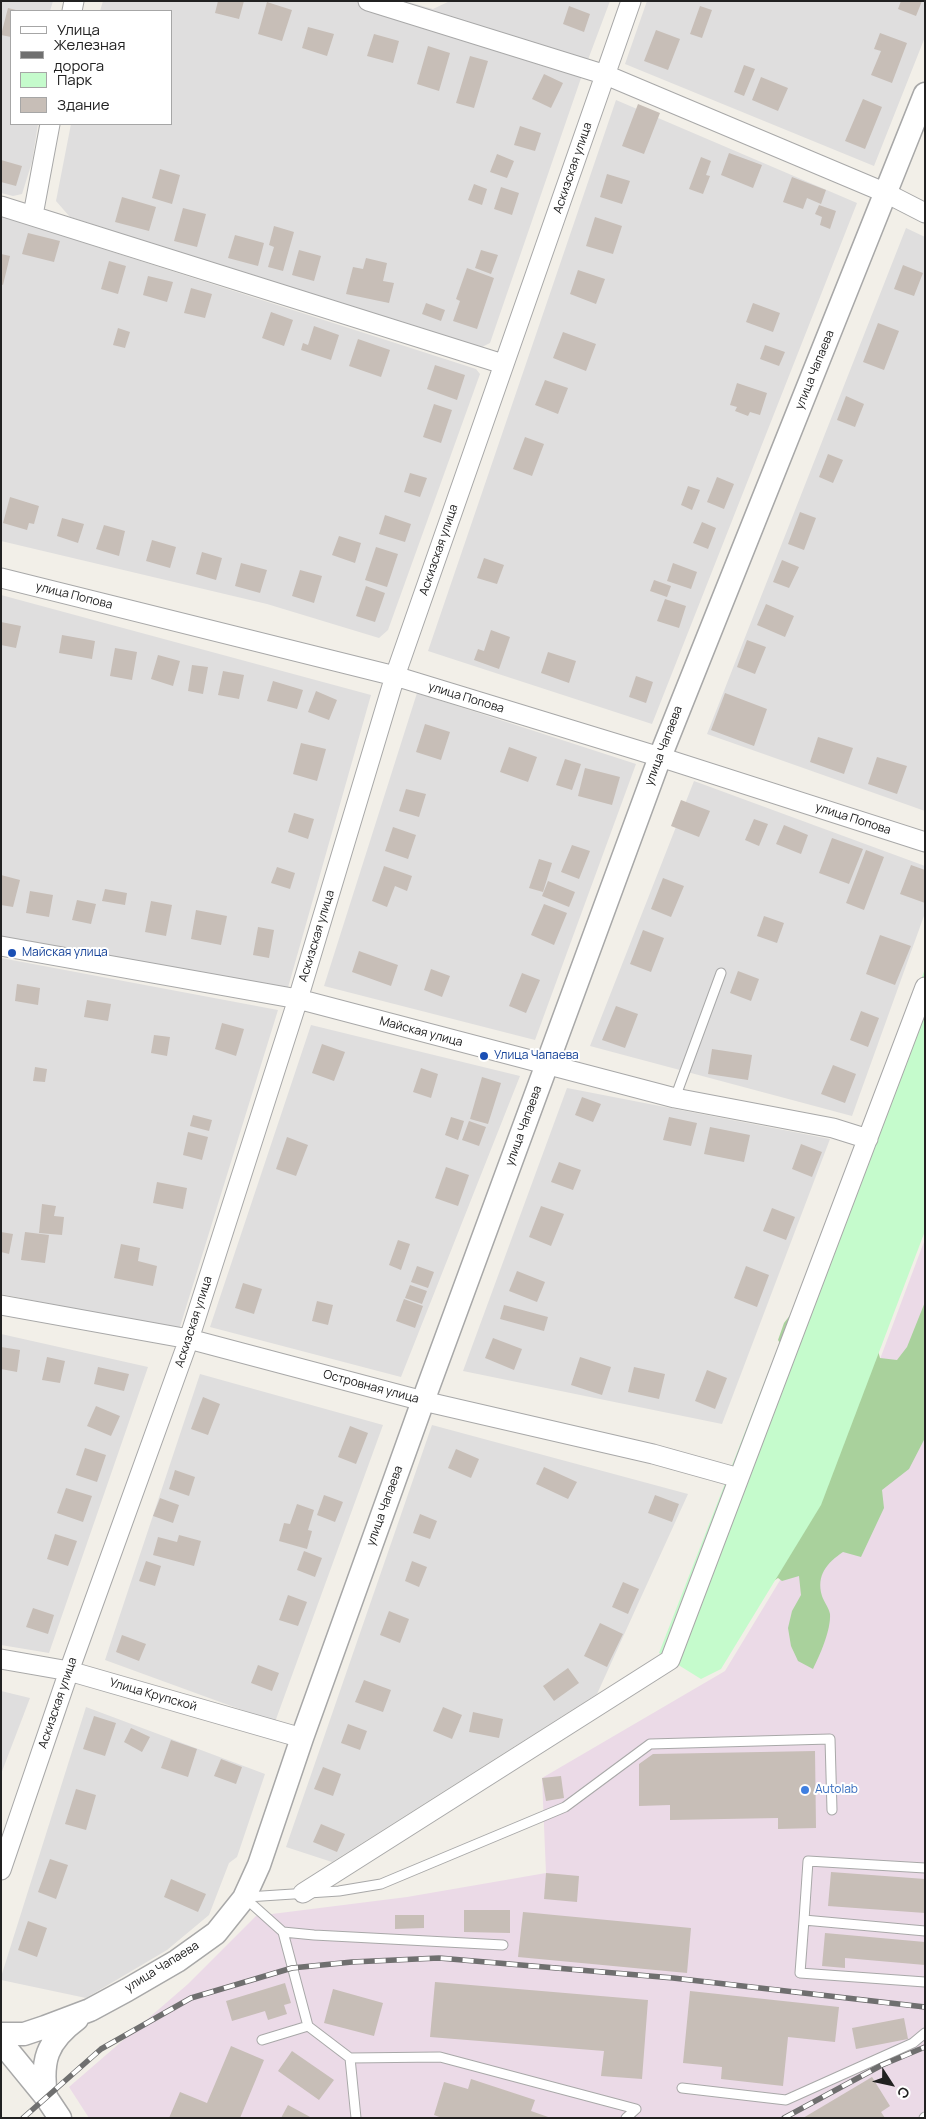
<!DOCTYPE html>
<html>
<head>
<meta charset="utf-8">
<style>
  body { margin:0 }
  #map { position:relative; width:926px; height:2119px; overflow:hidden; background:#f2efe8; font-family:Manrope,sans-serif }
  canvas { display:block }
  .frame { position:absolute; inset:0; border:2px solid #212121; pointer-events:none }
  .legend { position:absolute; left:10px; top:10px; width:162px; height:115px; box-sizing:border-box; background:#fff; border:1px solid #a6a6a6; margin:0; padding:6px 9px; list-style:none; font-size:15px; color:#212121 }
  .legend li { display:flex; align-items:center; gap:10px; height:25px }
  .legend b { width:25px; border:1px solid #a6a6a6 }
  .north { position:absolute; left:866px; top:2059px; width:50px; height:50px; -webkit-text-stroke:4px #fff; paint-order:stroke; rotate:125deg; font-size:14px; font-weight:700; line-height:20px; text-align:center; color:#212121 }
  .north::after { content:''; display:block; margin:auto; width:18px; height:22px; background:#212121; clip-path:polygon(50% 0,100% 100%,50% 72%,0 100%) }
</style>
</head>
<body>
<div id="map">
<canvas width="926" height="2119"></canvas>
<div class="frame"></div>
<ul class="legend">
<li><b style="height:6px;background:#fff"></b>Улица</li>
<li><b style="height:6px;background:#6f6f6f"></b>Железная дорога</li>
<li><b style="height:14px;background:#c5fbcc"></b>Парк</li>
<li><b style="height:14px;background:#c7beb7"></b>Здание</li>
</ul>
<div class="north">С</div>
</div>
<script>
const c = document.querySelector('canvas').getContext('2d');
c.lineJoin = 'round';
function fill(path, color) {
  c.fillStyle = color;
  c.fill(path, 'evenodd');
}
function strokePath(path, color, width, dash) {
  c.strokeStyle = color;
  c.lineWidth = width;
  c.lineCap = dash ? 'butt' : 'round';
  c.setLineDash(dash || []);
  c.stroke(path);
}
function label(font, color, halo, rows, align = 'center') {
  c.font = font + ' Manrope,sans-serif';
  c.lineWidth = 4;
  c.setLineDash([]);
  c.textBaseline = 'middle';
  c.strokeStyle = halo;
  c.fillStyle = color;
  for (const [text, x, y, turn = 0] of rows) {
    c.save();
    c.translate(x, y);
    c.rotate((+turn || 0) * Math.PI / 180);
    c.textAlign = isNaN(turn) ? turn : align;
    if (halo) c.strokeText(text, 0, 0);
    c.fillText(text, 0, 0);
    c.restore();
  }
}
fill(new Path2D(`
  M1,1H53L50,11H11V124H38L32,162L22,194L13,196L1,193Z
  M103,1H405L433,9L450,1H610L580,81L490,343L478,349L70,217L56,201L71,124H171V11H100Z
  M647,1H925V37L874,166L625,64Z
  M616,100L857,203L652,724L428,651Z
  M1,216L476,369L480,374L388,630L379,638L267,604L1,541Z
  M906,228L925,237V811L707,734Z
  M1,595L371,695L287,991L1,939Z
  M417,693L636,764L535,1040L324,986Z
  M694,781L925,866V913L852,1116L590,1046Z
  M1,958L278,1010L179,1330L1,1294Z
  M311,1025L520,1076L401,1377L210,1327Z
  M567,1088L830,1139L722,1424L463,1371Z
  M1,1334L148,1367L49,1653L1,1645Z
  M200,1374L383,1425L275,1722L105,1660Z
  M432,1425L688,1494L597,1694L332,1862L286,1847Z
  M1,1691L30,1698L1,1774Z
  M86,1707L265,1774L237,1857L229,1863L209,1915L167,1950L86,1998L1,1980V1977Z`), '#dfdede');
fill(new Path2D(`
  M925,1239V2118H89L69,2087L188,1984L256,1916L407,1897L546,1873L542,1778L725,1671L825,1506Z`), '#ebdae7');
fill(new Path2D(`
  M925,1302V1438L909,1469L882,1490L884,1508L861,1557L843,1552C827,1563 816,1575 822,1596C824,1602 829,1608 830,1614C831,1630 820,1655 813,1669L798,1661L791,1646L788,1628L792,1611L801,1595L799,1576L782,1581L778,1578L738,1606L797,1369L778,1340L784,1323L794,1310L875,1340L880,1358L897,1360L907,1347Z`), '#a9d19c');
fill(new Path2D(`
  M925,969V1231L821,1505L721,1669L701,1679L659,1653Z`), '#c5fbcc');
fill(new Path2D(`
  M218,1H244L239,19L215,13Z
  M901,1H922L916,16L898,9Z
  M267,2L292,10L282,41L258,34Z
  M569,6L590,14L584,32L563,24Z
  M700,6L712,10L702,38L690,34Z
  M8,8L20,11H11V37L1,35Z
  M308,27L334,34L327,56L302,48Z
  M656,30L680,39L668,70L644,61Z
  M880,33L907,43L892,83L871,75L881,51L874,49Z
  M374,34L399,41L393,63L367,56Z
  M428,46L450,53L439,91L417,84Z
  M470,56L488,61L474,108L456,103Z
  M744,65L755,69L744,96L734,92Z
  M544,74L563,83L551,108L532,99Z
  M761,77L788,88L778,111L752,100Z
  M863,99L882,107L865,149L845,141Z
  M638,104L660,113L644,154L622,146Z
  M520,126L541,133L535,151L514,145Z
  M729,153L762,165L753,188L721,175Z
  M497,154L514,161L507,178L490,172Z
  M701,157L711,161L706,175L710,176L703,194L689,189Z
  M1,160L22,166L16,186L1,182Z
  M160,169L180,175L172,204L152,198Z
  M607,174L630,181L622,204L600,197Z
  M792,177L826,190L821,204L807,198L803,209L783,202Z
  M474,184L487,189L482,205L468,200Z
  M501,187L519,193L512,215L494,209Z
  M122,197L156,207L149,231L115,222Z
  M819,205L836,211L830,229L820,225L822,217L815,214Z
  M183,208L206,214L197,247L174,241Z
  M595,217L622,226L613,254L586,246Z
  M274,226L294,232L283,271L268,267L274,247L269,245Z
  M28,233L60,241L54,262L22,254Z
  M235,235L264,243L258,266L228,258Z
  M299,250L321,256L314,281L292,275Z
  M481,250L498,255L491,274L475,268Z
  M1,254L10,256L3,285L1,284Z
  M366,258L387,263L383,281L394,283L389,303L346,294L353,267L363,269Z
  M109,261L126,266L118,294L101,289Z
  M903,265L923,273L914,296L894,289Z
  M467,268L494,278L477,329L453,321L460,301L456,299Z
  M578,270L605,279L596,304L570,294Z
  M148,276L173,282L167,302L143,295Z
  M191,288L212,294L205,318L184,313Z
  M426,303L445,310L441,321L422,314Z
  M753,303L780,313L773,332L746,322Z
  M271,312L293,320L284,346L262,338Z
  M878,323L899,331L884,370L863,362Z
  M314,326L339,335L331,360L301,350L303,343L308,345Z
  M118,328L130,332L125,348L113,345Z
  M563,332L596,344L586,371L553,358Z
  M358,339L390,350L381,377L349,366Z
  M765,345L785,352L779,366L760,359Z
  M435,365L465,375L457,400L427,389Z
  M545,380L568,388L558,414L535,405Z
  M737,383L767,393L760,415L750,412L748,416L735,411L737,407L730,405Z
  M846,396L864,404L855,427L837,420Z
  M434,404L452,410L441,443L423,437Z
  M525,437L544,444L532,476L513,469Z
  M828,454L843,460L833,483L819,477Z
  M410,473L427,478L420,497L404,492Z
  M717,477L734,484L724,509L707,502Z
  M688,486L700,490L692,510L681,505Z
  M10,497L39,506L34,524L29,523L27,530L3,523Z
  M800,512L816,518L804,550L788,544Z
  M385,515L411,524L405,542L379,534Z
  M62,518L84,524L78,543L57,536Z
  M702,522L716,528L708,549L693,543Z
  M104,525L125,531L119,556L96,549Z
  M339,536L361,543L355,563L332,555Z
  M152,540L176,547L170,568L146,561Z
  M376,547L398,554L387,587L365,580Z
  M202,552L222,558L216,580L196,574Z
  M484,558L504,565L497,584L477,578Z
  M782,560L799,567L789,588L773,582Z
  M241,563L267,570L260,593L235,586Z
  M673,563L697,572L691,589L667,581Z
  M300,570L322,576L314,603L292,596Z
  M654,580L671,586L667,597L650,591Z
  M366,586L385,593L375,622L356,616Z
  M665,599L686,606L679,628L657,621Z
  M766,604L794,616L785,637L757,625Z
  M1,622L21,626L16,648L1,645Z
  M491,630L510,637L499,669L474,660L478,649L484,651Z
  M62,635L95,641L92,659L59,653Z
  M747,640L766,647L755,674L737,667Z
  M115,648L137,652L132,680L110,676Z
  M548,652L576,661L569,683L541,673Z
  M158,655L180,661L173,686L151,679Z
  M192,665L208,667L203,694L188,691Z
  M223,671L244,675L239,699L218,695Z
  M636,676L653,682L646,703L629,697Z
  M273,681L303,690L297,709L267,701Z
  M316,691L337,700L329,720L308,712Z
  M725,693L767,709L754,746L711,730Z
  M425,724L450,732L441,760L416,752Z
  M818,737L853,748L844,774L810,762Z
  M301,743L326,749L317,781L293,774Z
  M509,747L537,757L528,782L500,772Z
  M877,757L907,766L897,794L868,784Z
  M565,759L581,764L572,790L556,785Z
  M585,768L620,777L612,805L578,796Z
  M406,789L426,794L419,817L399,811Z
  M681,800L710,811L699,837L671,826Z
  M294,813L314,819L308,839L288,832Z
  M754,819L768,824L759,846L745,840Z
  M784,825L808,835L801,854L776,844Z
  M393,827L416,835L408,859L385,851Z
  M832,838L863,849L849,884L819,873Z
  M572,845L590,851L579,879L561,872Z
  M866,850L884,857L864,910L846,903Z
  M539,859L552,863L543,892L529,888Z
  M911,865L925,870V903L900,894Z
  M384,866L412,876L407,891L395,886L387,907L372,901Z
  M277,867L295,873L290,889L271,883Z
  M1,875L20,880L13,907L1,905Z
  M663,878L684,886L671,917L651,909Z
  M548,881L575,892L569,907L542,896Z
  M105,889L127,893L125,905L102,901Z
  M30,891L53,895L49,917L26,913Z
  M77,900L96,904L91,924L72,920Z
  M151,901L172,905L166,936L145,932Z
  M544,904L567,913L554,945L531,935Z
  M196,910L227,916L221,945L191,939Z
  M764,916L784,923L777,943L757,936Z
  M258,927L274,930L269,958L253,955Z
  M643,930L664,938L651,972L630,964Z
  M880,935L911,946L895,985L866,974Z
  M359,951L398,965L391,986L352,972Z
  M431,969L450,976L442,997L424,990Z
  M738,971L759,979L751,1001L730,993Z
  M522,973L540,980L526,1013L509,1006Z
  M17,984L40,988L38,1005L15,1001Z
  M87,1000L111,1004L108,1021L84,1017Z
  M616,1006L638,1014L625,1048L602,1040Z
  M861,1011L879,1018L868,1047L850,1040Z
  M222,1023L244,1029L236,1056L215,1049Z
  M154,1035L170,1037L167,1056L151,1053Z
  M322,1044L345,1052L334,1081L312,1073Z
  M712,1049L752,1055L748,1080L708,1074Z
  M833,1065L856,1074L845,1103L821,1094Z
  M35,1067L47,1069L45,1082L33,1081Z
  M421,1068L438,1074L431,1098L413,1092Z
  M482,1077L501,1083L488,1124L470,1119Z
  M582,1097L601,1104L593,1122L575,1115Z
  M193,1115L212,1120L209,1131L190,1126Z
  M451,1117L464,1121L458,1140L445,1135Z
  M669,1117L697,1123L691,1146L663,1140Z
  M469,1121L486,1127L479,1146L462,1140Z
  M710,1127L750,1135L744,1162L704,1154Z
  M188,1132L208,1137L202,1160L183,1155Z
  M287,1137L308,1145L296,1176L276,1169Z
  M801,1144L822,1152L812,1177L792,1169Z
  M559,1162L581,1170L573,1190L551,1182Z
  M446,1167L469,1175L458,1206L435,1198Z
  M157,1182L187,1188L183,1209L153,1203Z
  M42,1204L56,1206L54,1216L64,1217L62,1235L39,1233Z
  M541,1206L564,1214L551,1246L529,1237Z
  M772,1208L795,1217L786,1240L763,1231Z
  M1,1232L13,1234L9,1254L1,1252Z
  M25,1232L49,1235L45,1263L21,1260Z
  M398,1240L410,1244L401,1270L389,1265Z
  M121,1244L140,1248L138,1261L157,1266L153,1286L114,1278Z
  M417,1266L434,1272L428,1288L411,1282Z
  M746,1266L769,1275L757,1307L734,1298Z
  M517,1271L545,1282L537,1302L509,1291Z
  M243,1283L262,1289L254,1314L235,1308Z
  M410,1285L427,1291L422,1304L405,1298Z
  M404,1299L423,1306L415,1328L396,1321Z
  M317,1301L333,1305L328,1325L312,1321Z
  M504,1305L548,1317L544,1331L500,1319Z
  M493,1338L522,1349L514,1370L485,1358Z
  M1,1347L20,1350L17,1372L1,1369Z
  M47,1357L65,1361L60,1383L42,1380Z
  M580,1357L611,1367L602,1395L571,1385Z
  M98,1367L129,1374L124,1391L94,1384Z
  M634,1367L665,1374L659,1399L628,1392Z
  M707,1370L727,1378L715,1409L695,1401Z
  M203,1397L220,1404L208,1435L191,1429Z
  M96,1406L120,1416L111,1436L87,1426Z
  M350,1426L368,1433L356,1464L338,1457Z
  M85,1448L106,1455L97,1482L76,1475Z
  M456,1449L479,1459L471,1478L448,1468Z
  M544,1467L577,1482L568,1499L536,1484Z
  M175,1470L195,1477L189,1496L169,1489Z
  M66,1488L92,1496L83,1522L57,1513Z
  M324,1495L343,1502L335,1522L317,1515Z
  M655,1495L679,1504L672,1522L648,1513Z
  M160,1498L179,1505L173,1523L153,1516Z
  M297,1504L314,1510L308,1530L312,1531L307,1549L279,1541L284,1523L290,1524Z
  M420,1514L437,1521L430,1539L413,1533Z
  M55,1534L77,1541L68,1566L47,1559Z
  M179,1535L201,1541L194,1566L153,1555L158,1537L177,1542Z
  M304,1551L322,1558L315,1577L297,1570Z
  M146,1561L161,1566L155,1586L139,1581Z
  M412,1561L427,1567L419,1587L405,1581Z
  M623,1582L639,1589L628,1614L612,1607Z
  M288,1595L307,1602L298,1626L279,1620Z
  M33,1608L54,1615L48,1634L26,1627Z
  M389,1611L409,1619L400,1643L380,1635Z
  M600,1623L623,1634L607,1667L584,1656Z
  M122,1635L146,1644L139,1661L116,1652Z
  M258,1665L279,1673L272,1691L251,1683Z
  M568,1668L579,1683L554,1701L543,1686Z
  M364,1680L391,1690L383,1712L355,1702Z
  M443,1707L462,1715L452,1739L433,1731Z
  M473,1712L503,1719L499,1738L469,1732Z
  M94,1716L116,1723L105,1756L83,1749Z
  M348,1724L367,1731L360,1750L341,1743Z
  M131,1728L150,1737L142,1752L124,1742Z
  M171,1740L197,1749L188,1777L161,1768Z
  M815,1751L816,1828L778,1829V1818L670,1820V1805L639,1806V1764L653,1754Z
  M221,1759L242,1767L236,1784L214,1776Z
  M323,1767L341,1774L333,1796L314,1789Z
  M561,1776L564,1798L546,1801L542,1778Z
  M76,1789L96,1795L86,1830L65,1824Z
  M321,1824L345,1834L337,1852L313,1842Z
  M50,1859L68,1865L56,1899L38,1892Z
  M831,1872L925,1879V1913L828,1906Z
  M546,1873L579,1876L577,1902L544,1899Z
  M171,1879L206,1894L198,1912L164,1897Z
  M464,1910H510V1933L464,1932Z
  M523,1912L691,1928L687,1973L518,1957Z
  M395,1915H424V1928L395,1929Z
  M28,1921L47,1928L37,1957L18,1950Z
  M825,1933L925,1942V1965L845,1958V1968L822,1966Z
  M435,1982L648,2000L642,2079L601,2076L604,2051L430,2037Z
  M285,1983L291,2003L284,2005L287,2014L268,2020L265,2011L232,2021L226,2001Z
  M333,1989L383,2003L374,2036L324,2023Z
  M690,1991L839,2007L835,2042L788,2037L783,2086L721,2079L722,2067L683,2063Z
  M904,2018L908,2039L856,2049L852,2028Z
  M231,2046L264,2060L240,2118H169L180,2092L207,2103Z
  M292,2051L334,2080L319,2100L278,2071Z
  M872,2077L890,2106L881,2112L885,2118H803Z
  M471,2079L535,2100L531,2111L551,2118H442L434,2115L444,2082L468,2089Z
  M288,2105L312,2118H281Z`), '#c7beb7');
const service = new Path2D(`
  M675,1098L721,973
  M247,1897L339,1891L381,1884L565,1807L650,1744L830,1739L832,1810
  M245,1898L283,1932L308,2026L350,2058L440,2057L636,2109L626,2118
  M804,1920L808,1861L925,1868
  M925,1931L804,1920L800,1973L925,1982
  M283,1932L314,1935L503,1945
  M262,2040L308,2026
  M350,2058L356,2118
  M682,2088L786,2100L913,2043L925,2033
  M924,2118L925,2117`);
const minor = new Path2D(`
  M368,1L606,75L886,193L925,213
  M72,11L74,1
  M1,206L503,364
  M33,215L50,124
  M1,578L395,676L660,757L925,842
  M1,946L298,999L675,1098L833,1128L868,1139
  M1,1305L189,1339L423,1401L653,1454L739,1478
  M1,1659L69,1671L302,1738
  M1,1870L69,1671L189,1339L298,999L395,676L631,1
  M303,1893L670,1660L925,987`);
const tertiary = new Path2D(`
  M1,2034H24L45,2027L90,2010L127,1990L177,1961L216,1933L244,1898L259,1865L302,1738L423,1401L660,757L925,94
  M1,2042L46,2097L60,2118
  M46,2097C41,2061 46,2042 77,2019`);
strokePath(service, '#a8a8a8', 11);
strokePath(minor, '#a8a8a8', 21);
strokePath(tertiary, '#a8a8a8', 25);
strokePath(service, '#fff', 9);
strokePath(minor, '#fff', 19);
strokePath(tertiary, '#fff', 22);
const rail = new Path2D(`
  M23,2118L101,2049L191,1998L292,1968L352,1962L439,1958L673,1978L925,2007
  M784,2118L882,2065L925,2047`);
strokePath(rail, '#6f6f6f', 5.5);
strokePath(rail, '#fff', 4, [11]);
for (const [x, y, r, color] of [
  [12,953,5,"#1a4fb4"],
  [484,1056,5,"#1a4fb4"],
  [805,1790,5,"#3f7fe0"]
]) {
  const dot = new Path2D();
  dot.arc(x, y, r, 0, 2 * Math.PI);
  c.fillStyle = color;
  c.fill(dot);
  strokePath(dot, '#fff', 2);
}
label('12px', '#212121', '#fff', [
  ["Аскизская улица",573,168,-71],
  ["улица Чапаева",815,370,-68],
  ["Аскизская улица",439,550,-71],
  ["улица Попова",74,596,14],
  ["улица Попова",466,698,17],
  ["улица Чапаева",664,746,-69],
  ["улица Попова",853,819,18],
  ["Аскизская улица",317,936,-73],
  ["Майская улица",421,1032,15],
  ["улица Чапаева",524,1126,-70],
  ["Аскизская улица",194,1322,-72],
  ["Островная улица",371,1387,15],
  ["улица Чапаева",385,1506,-70],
  ["Улица Крупской",153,1695,16],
  ["Аскизская улица",58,1703,-71],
  ["улица Чапаева",162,1967,-32]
]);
label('12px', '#164399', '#fff', [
  ["Майская улица",22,953],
  ["Улица Чапаева",494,1056]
], 'left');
label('12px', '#366cbe', '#fff', [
  ["Autolab",815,1790]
], 'left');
</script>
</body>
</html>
